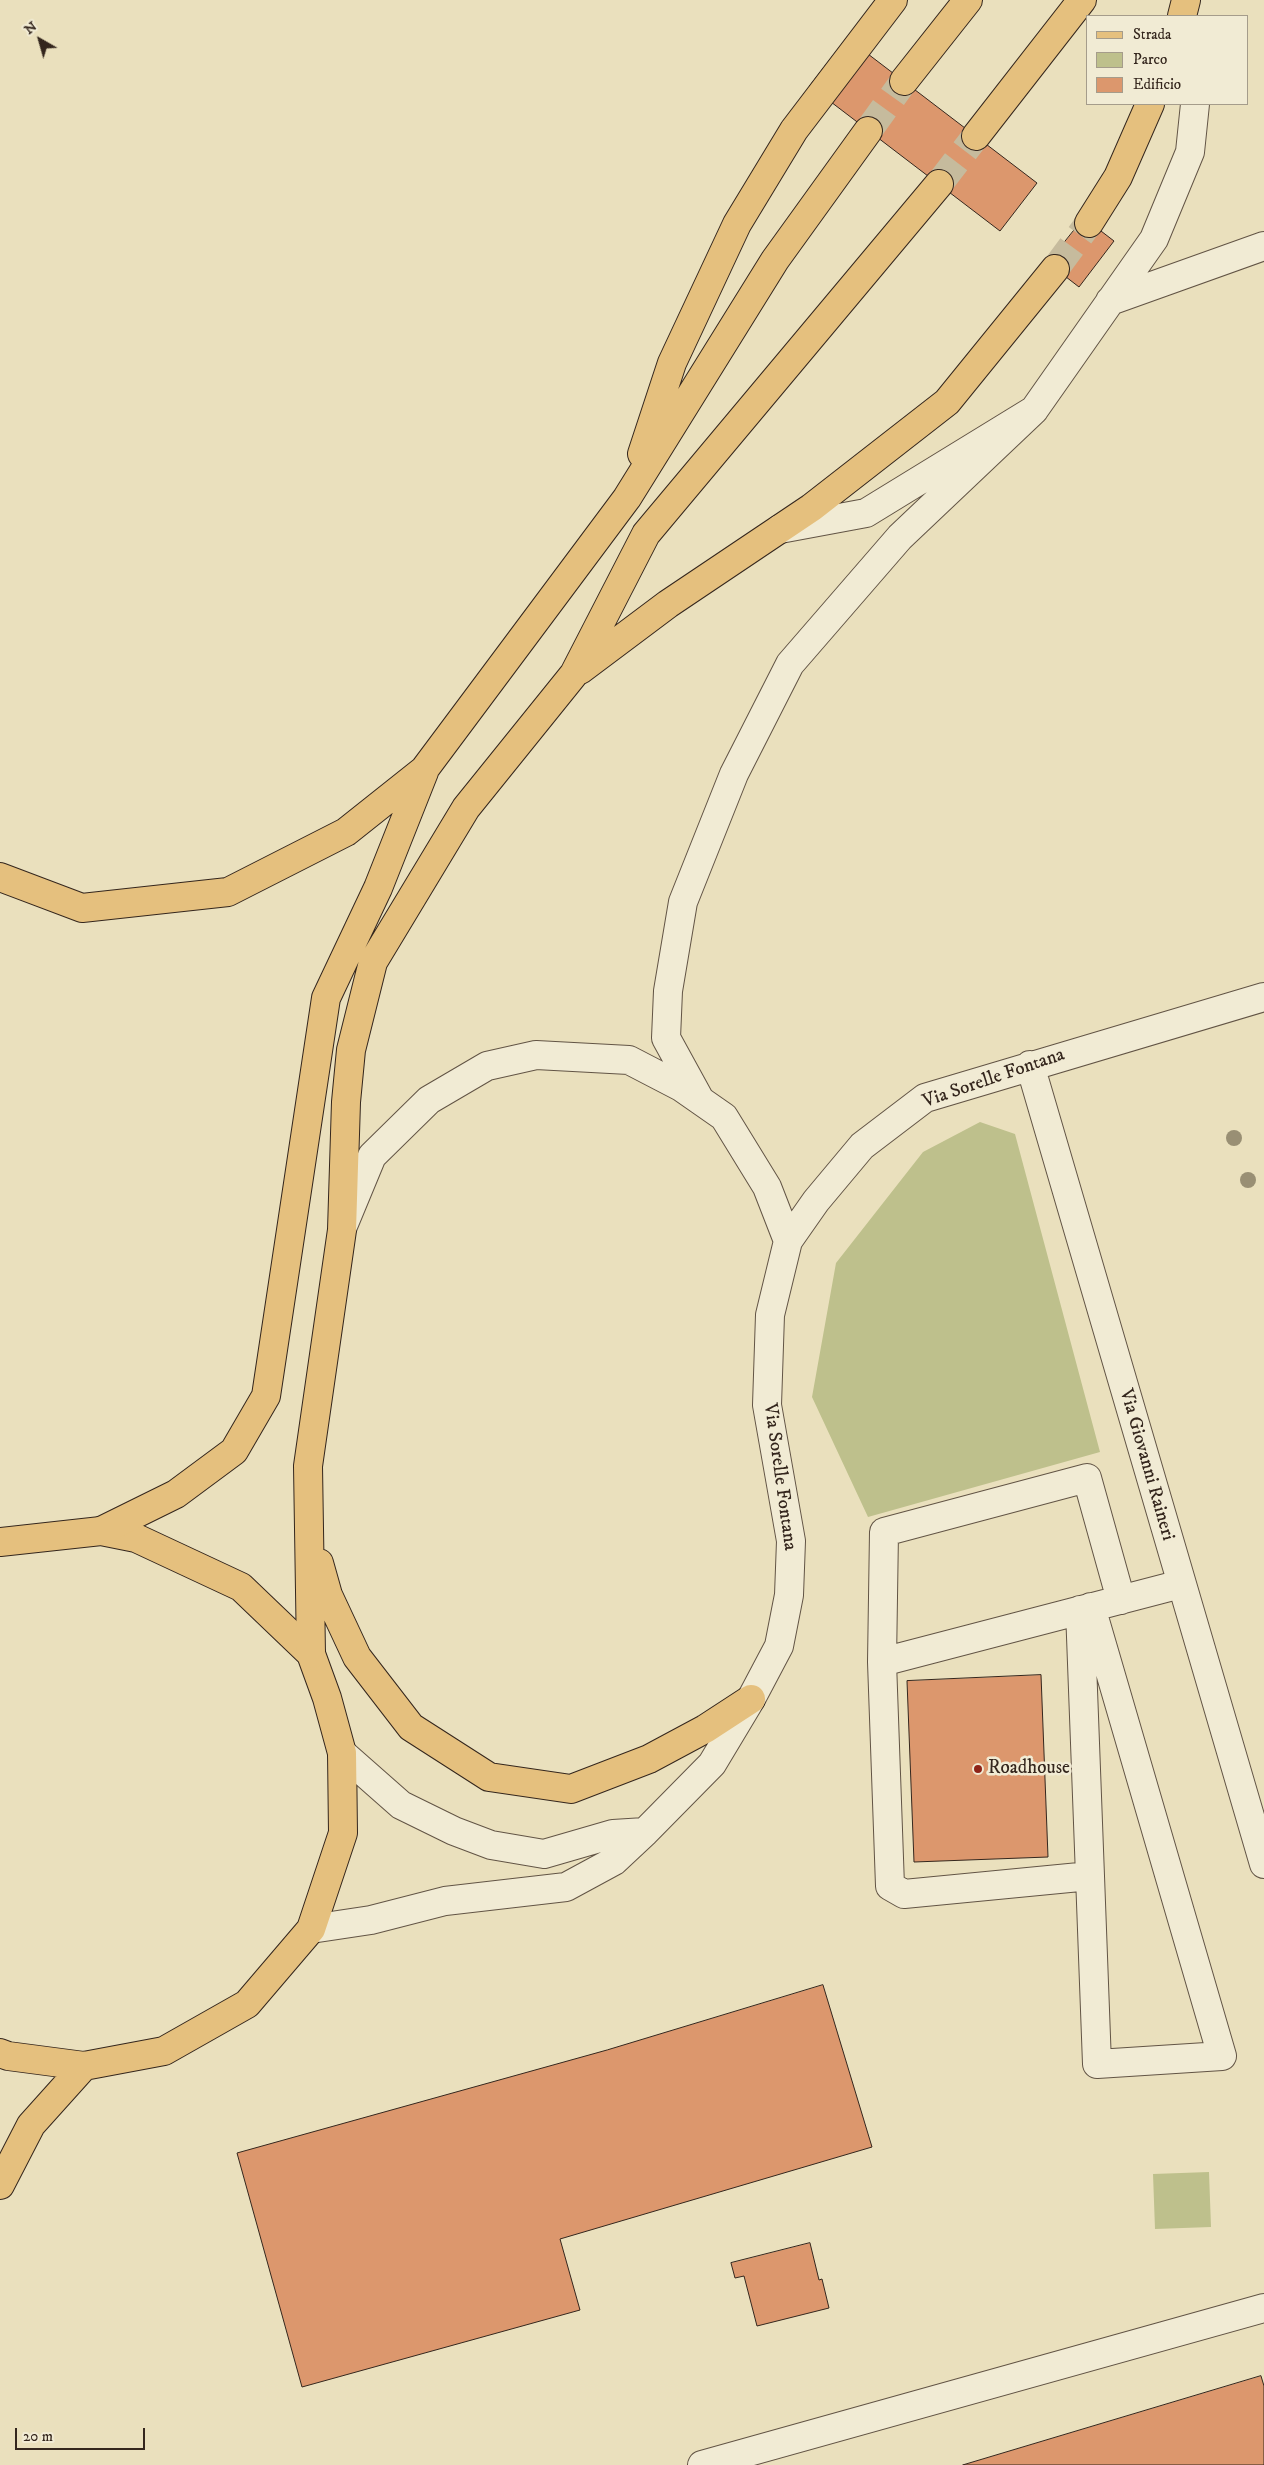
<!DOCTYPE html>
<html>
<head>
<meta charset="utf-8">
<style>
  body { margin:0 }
  #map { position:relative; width:1264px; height:2465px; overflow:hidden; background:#eae0bd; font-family:"IM FELL DW Pica",serif }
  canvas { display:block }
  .legend { position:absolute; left:1086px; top:15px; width:162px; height:90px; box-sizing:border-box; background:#f1ebd4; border:1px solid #a59c8b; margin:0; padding:6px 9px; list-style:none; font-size:15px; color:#34261d }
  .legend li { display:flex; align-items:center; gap:10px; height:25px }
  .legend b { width:25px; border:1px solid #a59c8b }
  .north { position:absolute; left:15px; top:15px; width:50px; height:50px; -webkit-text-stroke:4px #f1ebd4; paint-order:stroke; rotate:322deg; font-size:14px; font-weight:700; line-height:20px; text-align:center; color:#34261d }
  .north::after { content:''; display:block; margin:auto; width:18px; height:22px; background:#34261d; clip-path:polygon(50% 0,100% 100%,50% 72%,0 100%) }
  .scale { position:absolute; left:15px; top:2428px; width:130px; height:22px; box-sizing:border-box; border:2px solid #34261d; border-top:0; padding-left:6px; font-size:15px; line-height:18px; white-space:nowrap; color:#34261d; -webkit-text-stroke:4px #f1ebd4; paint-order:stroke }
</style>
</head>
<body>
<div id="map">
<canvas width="1264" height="2465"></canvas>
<ul class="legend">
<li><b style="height:6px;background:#e5c07e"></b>Strada</li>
<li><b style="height:14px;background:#bec08c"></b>Parco</li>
<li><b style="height:14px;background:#dc976d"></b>Edificio</li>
</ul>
<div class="north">N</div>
<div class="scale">20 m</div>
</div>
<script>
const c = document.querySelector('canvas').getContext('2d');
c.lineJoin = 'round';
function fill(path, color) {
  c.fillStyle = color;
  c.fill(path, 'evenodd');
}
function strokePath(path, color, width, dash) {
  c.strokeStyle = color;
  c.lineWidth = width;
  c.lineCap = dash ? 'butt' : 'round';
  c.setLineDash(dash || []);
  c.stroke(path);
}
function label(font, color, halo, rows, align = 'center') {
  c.font = font + ' "IM FELL DW Pica",serif';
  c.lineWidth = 5;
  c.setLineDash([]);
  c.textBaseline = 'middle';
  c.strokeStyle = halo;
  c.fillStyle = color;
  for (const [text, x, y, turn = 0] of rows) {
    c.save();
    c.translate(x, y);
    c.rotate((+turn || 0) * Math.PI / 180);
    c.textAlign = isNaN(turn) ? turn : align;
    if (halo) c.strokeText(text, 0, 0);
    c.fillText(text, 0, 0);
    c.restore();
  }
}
fill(new Path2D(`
  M980,1122L1015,1134L1100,1452L868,1517L812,1397L836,1263L923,1152Z
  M1209,2172L1211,2227L1155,2229L1153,2174Z`), '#bec08c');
const building = new Path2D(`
  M847,38L1037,183L1000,231L810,86Z
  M1084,218L1114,241L1079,287L1048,263Z
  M1041,1675L1048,1857L914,1862L907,1681Z
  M823,1985L872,2147L560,2239L580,2310L302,2387L237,2153L607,2050Z
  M810,2243L819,2280L822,2279L829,2308L757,2326L744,2276L735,2278L731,2263Z
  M1261,2376L1264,2386V2465H963Z`);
fill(building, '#dc976d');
strokePath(building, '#34261d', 1);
strokePath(new Path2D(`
  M868,131L904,81
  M939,184L976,136
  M1055,269L1089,223`), '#c6bb9d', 28, [28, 14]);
const minor = new Path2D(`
  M1110,301L1264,246
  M780,529L866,513L1034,410L1154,239L1190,152L1195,104
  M1030,1065L1264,1864
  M700,1100L666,1038L668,991L683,902L734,774L790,664L900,537L1034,410
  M343,1226L372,1156L429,1100L487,1066L536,1055L629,1060L681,1087L724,1117L767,1187L788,1241
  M1080,1610L1090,1876L904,1894L890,1886L882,1662L884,1532L1087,1478L1121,1600
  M882,1662L1181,1584
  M342,1753L401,1805L454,1831L491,1845L544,1854L613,1834L645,1832
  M1090,1876L1097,2064L1222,2056L1091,1607
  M311,1929L371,1920L445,1901L566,1887L614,1861L645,1832L712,1764L751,1699L779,1646L789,1595L791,1541L767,1405L770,1315L788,1241L816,1201L862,1146L925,1098L1264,997
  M702,2465L1264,2308`);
const major = new Path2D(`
  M0,1542L101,1531L136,1538L241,1587L311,1654L327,1698L342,1753L343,1833L311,1929L247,2004L164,2051L84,2066L8,2056L0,2053
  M0,2185L31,2125L84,2066`);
const highway = new Path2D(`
  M1182,16L1186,0
  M904,81L968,0
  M976,136L1082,0
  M1089,223L1118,177L1150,104
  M642,454L672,363L737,224L794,130L893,0
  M580,670L668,604L811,508L947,402L1055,269
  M0,877L82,908L228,892L346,832L424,770L627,498L775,260L868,131
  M101,1531L176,1494L234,1451L266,1396L326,998L378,888L424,772
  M319,1563L328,1595L357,1657L411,1727L489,1777L571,1789L649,1759L705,1729L751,1699
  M311,1654L308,1466L342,1230L346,1102L351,1050L373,962L466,808L574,674L646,534L939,184`);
strokePath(minor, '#625445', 30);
strokePath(major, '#34261d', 30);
strokePath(highway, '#34261d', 30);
strokePath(minor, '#f1ebd4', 28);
strokePath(major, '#e5c07e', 28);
strokePath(highway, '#e5c07e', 28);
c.fillStyle = '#998f74';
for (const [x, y] of [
  [1234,1138],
  [1248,1180]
]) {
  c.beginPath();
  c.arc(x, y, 8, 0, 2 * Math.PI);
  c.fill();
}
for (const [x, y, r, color] of [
  [978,1769,5,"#8f2418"]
]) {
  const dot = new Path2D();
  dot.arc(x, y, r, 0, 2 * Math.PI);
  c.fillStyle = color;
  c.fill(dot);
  strokePath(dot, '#f1ebd4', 2);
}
label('19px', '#34261d', '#f1ebd4', [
  ["Via Sorelle Fontana",994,1079,-19],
  ["Via Giovanni Raineri",1146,1465,74],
  ["Via Sorelle Fontana",779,1477,82]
]);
label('19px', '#34261d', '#f1ebd4', [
  ["Roadhouse",988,1769]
], 'left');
</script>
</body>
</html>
